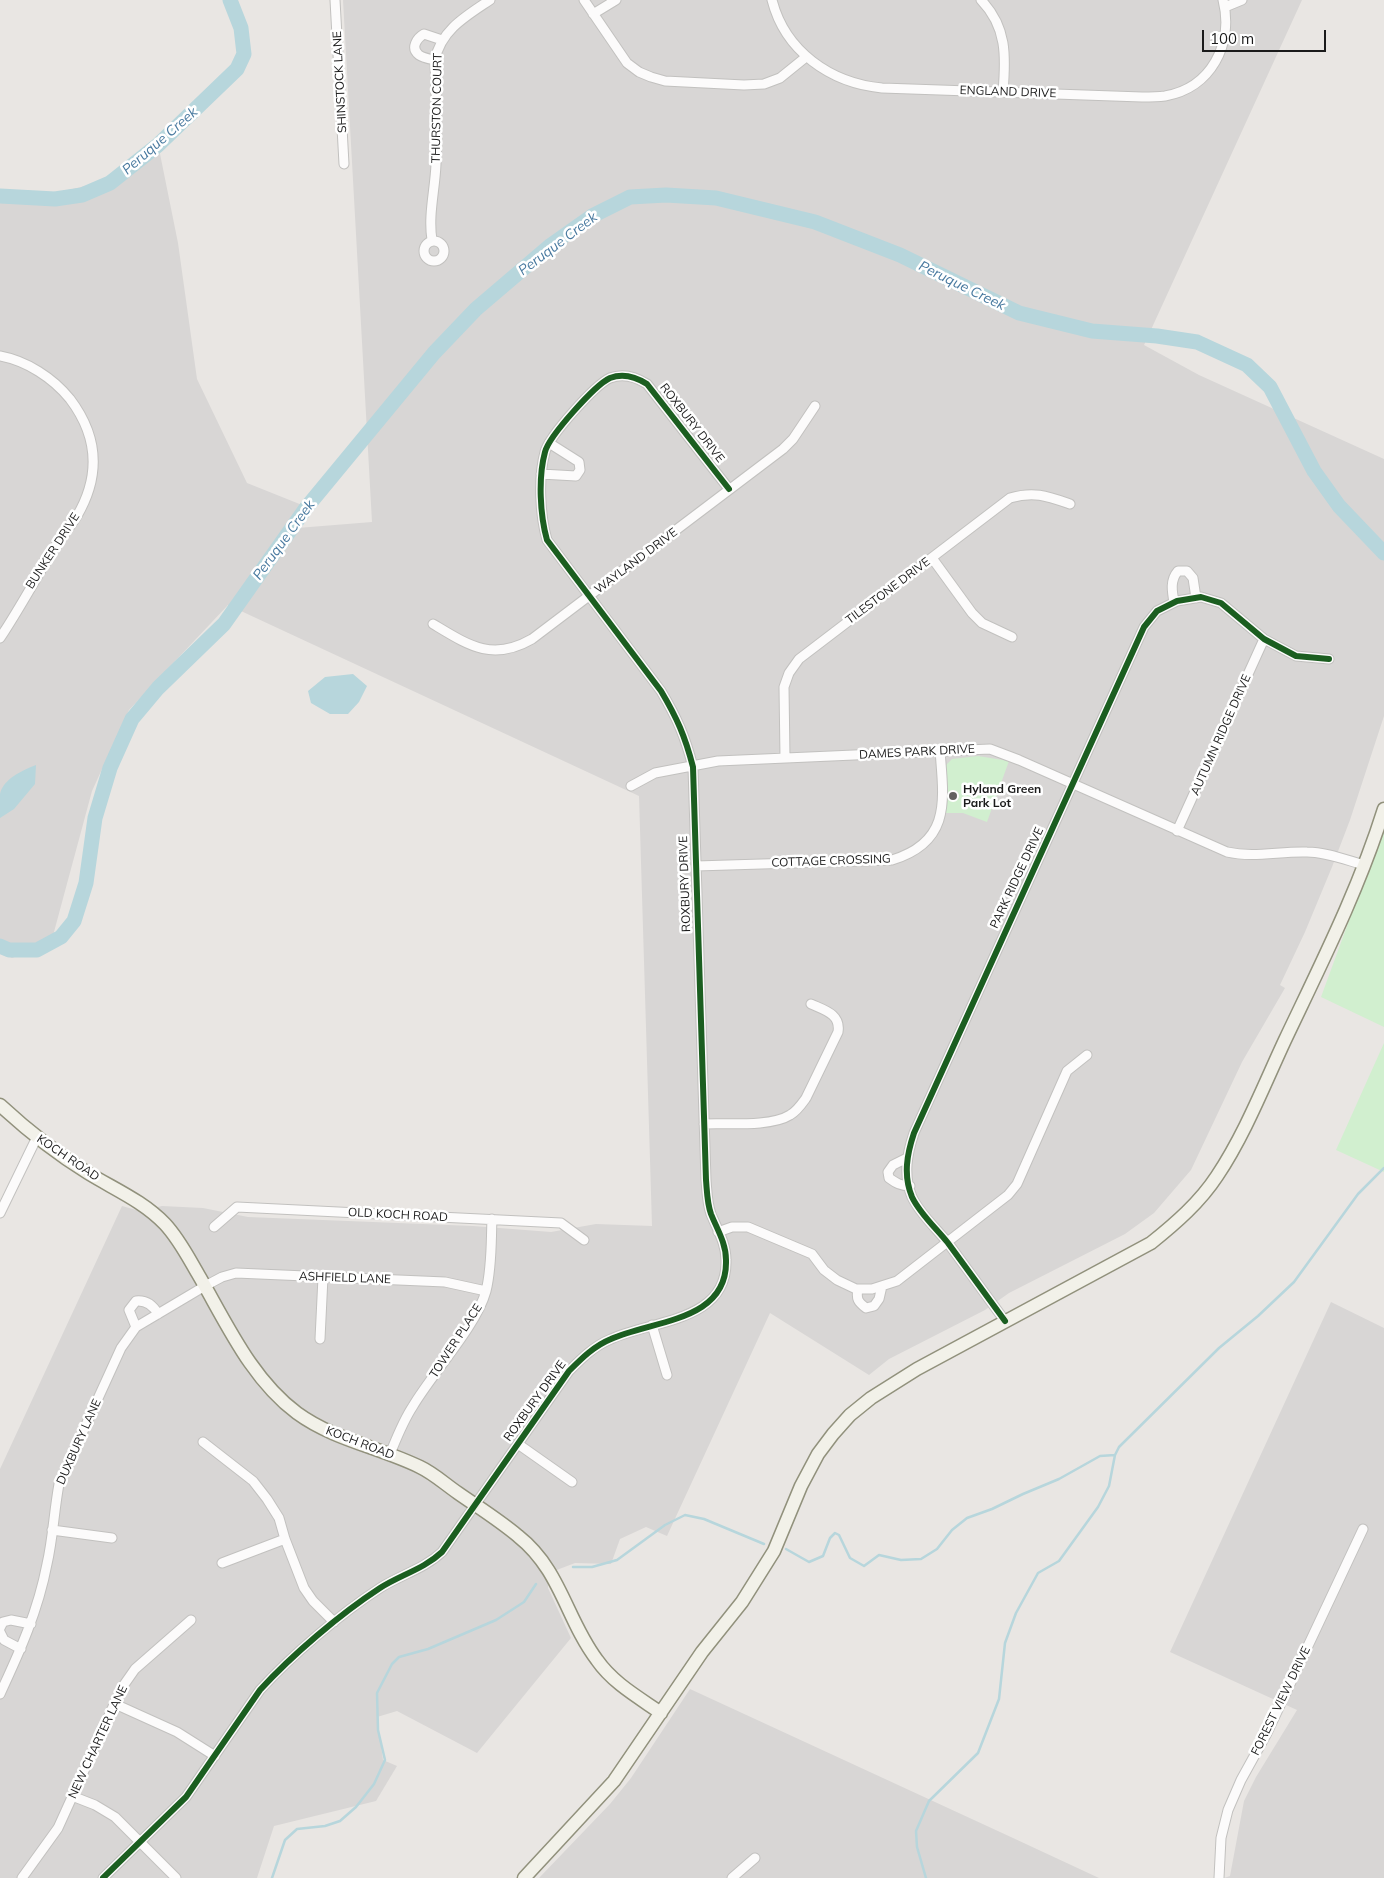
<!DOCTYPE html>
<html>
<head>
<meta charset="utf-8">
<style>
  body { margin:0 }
  #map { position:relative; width:1384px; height:1878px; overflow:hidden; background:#e9e6e3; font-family:Mulish,sans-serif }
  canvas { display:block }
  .scale { position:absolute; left:1202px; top:30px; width:124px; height:22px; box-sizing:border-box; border:2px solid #1b1b1b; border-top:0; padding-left:6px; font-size:15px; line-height:18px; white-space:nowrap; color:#1b1b1b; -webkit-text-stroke:4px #fff; paint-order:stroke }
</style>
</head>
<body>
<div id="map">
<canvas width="1384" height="1878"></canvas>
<div class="scale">100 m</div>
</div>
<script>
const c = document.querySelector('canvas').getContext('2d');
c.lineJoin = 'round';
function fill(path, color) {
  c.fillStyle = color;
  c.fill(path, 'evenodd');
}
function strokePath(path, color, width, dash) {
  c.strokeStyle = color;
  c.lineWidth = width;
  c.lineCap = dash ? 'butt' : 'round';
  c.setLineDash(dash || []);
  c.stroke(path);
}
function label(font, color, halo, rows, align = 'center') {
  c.font = font + ' Mulish,sans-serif';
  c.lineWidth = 5;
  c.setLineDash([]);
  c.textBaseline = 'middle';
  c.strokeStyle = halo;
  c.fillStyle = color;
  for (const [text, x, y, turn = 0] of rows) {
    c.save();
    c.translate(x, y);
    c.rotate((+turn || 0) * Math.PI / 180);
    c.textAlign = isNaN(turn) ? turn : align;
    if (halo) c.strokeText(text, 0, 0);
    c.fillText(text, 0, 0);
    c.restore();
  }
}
fill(new Path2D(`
  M343,0H1302L1144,345L1199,375L1384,459V716L1350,820L1332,867L1305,932L1280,985L1285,988L1242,1062L1191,1170L1154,1213L1125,1234L1009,1293L985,1310L889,1359L869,1375L770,1313L667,1536L646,1527L620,1539L611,1564L575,1563L554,1571L548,1581V1588L571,1638L477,1753L397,1711L377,1717L383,1760L397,1766L376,1801L274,1826L257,1878H0V1469L122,1206L140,1211L162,1206L203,1208L248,1217L473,1226L551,1232L596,1224L652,1226L639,796L228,605L129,710L92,791L51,943L12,958L0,952V200L14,202L108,181L157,139L178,243L197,379L247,483L302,505L285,529L372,522Z
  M1331,1302L1384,1328V1878H1224L1230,1876L1244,1801L1256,1777L1297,1710L1170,1652Z
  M690,1689L1013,1838L1099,1878H539L610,1804L631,1778Z`), '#d8d6d5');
fill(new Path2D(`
  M978,756L1009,761L987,822L963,813H946V765L952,759Z
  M1384,825V1027L1321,997Z
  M1384,1043V1172L1336,1150Z`), '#d1efcf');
fill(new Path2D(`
  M353,674L367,686L359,702L348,714H330L311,703L308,691L325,677Z
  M36,765L35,784L14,809L0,818C0,811 0,801 0,794C3,779 23,770 36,765Z`), '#b7d6dc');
strokePath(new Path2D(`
  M786,1549L809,1562L823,1556L830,1538L835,1533L839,1535L850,1558L864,1566L879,1555L901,1560L921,1559L937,1549L952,1530L967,1518L992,1509L1023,1494L1059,1479L1100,1456L1115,1455
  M573,1567H592L617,1560L665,1525L685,1515L704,1519L764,1544
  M272,1878L285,1840L297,1829L325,1826L340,1821L356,1807L374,1784L385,1760L378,1730L377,1693L392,1664L399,1657L428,1649L496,1620L524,1602L536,1584
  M926,1878L917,1847L916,1831L929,1801L978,1753L999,1699L1005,1643L1016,1613L1038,1573L1059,1561L1098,1507L1109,1486L1115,1455L1119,1447L1219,1348L1258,1316L1294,1282L1358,1194L1384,1168`), '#b7d6dc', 2.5);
strokePath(new Path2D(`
  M0,196L55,199L82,195L110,183L158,145L237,69L244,54L241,28L230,0
  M0,946L9,950H37L61,937L74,921L86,883L95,818L110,768L132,719L158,688L224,624L306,508L434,353L476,309L551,245L592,216L630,197L666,195L716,198L815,222L900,255L1019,313L1092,331L1157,336L1197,342L1247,365L1270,387L1314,471L1339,506L1384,553`), '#b7d6dc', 15);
const street = new Path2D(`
  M335,0L344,164
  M584,0L627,63L639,72L651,77L665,81L744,85L764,84L780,78L806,57
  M772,0C785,51 830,83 882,88L1142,97C1149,97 1157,97 1165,96C1211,88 1234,44 1223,0
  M981,0C1007,27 1006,56 1003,92
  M1225,7L1242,0
  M593,14L616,0
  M435,60C430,59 423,58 419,55C410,48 417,38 424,34L442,40
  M432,240C428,215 435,190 436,164C438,130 436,95 435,60C441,30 466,16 490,0
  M424 251a10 10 0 1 1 20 0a10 10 0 1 1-20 0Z
  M0,356C27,361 53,378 70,399C98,436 101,475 77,516C69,529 59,540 51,553C34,582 18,611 0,638
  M541,474L576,476L580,470L579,462L549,443
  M932,558L972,613L982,623L1012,637
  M1174,602C1172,591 1170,580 1178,571H1187L1193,578L1196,598
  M433,624C468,645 492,662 532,639L783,449L793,439L815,406
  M785,758L784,687L789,673L799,659L1010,498C1034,491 1047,496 1070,504
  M631,786L655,773L718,761L990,749L1019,760L1227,852C1254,858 1280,851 1307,852C1326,852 1346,860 1364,865
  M1177,831L1264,639
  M696,866L892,860C951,842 944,801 940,751
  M704,1124C727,1123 771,1127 790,1115C797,1111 801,1105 806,1098L838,1032C841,1014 824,1010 811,1004
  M907,1158L893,1165L888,1172L889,1178C896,1183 901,1186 910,1186
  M0,1213L37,1137
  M214,1227L237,1207L561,1223L584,1240
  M718,1232L732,1227H748L812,1254L824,1270L837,1280L856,1289H872L897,1281L1008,1195L1017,1184L1067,1071L1087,1055
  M858,1289C856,1299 858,1302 866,1308L874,1306L879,1299L882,1286
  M1005,1321C986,1295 967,1269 948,1243C936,1228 920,1214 912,1197C903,1175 907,1154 914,1133L1144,627L1157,611L1177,601L1201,597L1221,603L1264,639L1296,656L1329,659
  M652,1325L667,1375
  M136,1327L129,1310L136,1301C146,1300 153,1305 158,1314
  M320,1339L323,1277
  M203,1442L253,1481L267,1499L279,1518L285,1539L304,1588L313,1601L334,1622
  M518,1444L572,1482
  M390,1454C397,1437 403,1421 413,1406C433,1372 476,1327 486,1291C492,1267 491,1242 492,1219
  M52,1530L112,1538
  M222,1563L285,1539
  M0,1628L3,1622L11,1620L31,1624
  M0,1632L4,1640L21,1649
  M0,1694C20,1651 38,1611 47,1564C53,1538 54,1511 59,1484L121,1348L136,1327L205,1286L222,1277L236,1273L445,1282L486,1291
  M115,1704L177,1732L215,1756
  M72,1796L95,1805L115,1817L176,1878
  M22,1878L58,1828L121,1689L135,1669L191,1620
  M103,1878L186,1797L260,1690C292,1655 340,1614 380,1588C400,1575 424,1569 442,1552L569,1371C582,1358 594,1346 611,1339C652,1320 728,1322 726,1260C726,1243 717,1229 711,1214C707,1203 707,1191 706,1180L693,767C685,736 677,718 661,691L547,540C540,515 538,478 545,452C549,436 595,385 610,378C623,373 636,377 647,384L729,489
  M732,1878L755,1858
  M1219,1878L1221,1838L1228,1810L1241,1780L1267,1733L1363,1529`);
const secondary = new Path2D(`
  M0,1105C27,1130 56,1153 88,1173C114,1189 143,1201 165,1224C179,1239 188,1257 198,1274C226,1322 251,1379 297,1413C334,1440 379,1447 420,1467C433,1473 445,1484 458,1493C478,1507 499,1520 518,1536C561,1570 566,1619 597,1660C613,1683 638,1697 661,1713
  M524,1878L614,1781L702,1652L742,1602L774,1551L801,1486L818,1454L833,1434L850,1415L871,1398L917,1369L1151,1243C1176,1223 1200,1202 1217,1176C1245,1134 1264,1085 1285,1040C1321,964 1359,889 1384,809`);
strokePath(street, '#c2c1bf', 11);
strokePath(secondary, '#91917c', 15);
strokePath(street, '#fcfbfb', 9);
strokePath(secondary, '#f2f1e9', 12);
strokePath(new Path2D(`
  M1005,1321C986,1295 967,1269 948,1243C936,1228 920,1214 912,1197C903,1175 907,1154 914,1133L1144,627L1157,611L1177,601L1201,597L1221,603L1264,639L1296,656L1329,659
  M103,1878L186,1797L260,1690C292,1655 340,1614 380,1588C400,1575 424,1569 442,1552L569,1371C582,1358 594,1346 611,1339C652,1320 728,1322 726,1260C726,1243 717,1229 711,1214C707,1203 707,1191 706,1180L693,767C685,736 677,718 661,691L547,540C540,515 538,478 545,452C549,436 595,385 610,378C623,373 636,377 647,384L729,489`), '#1b5e20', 6);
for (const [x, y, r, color] of [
  [953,796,5,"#636261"]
]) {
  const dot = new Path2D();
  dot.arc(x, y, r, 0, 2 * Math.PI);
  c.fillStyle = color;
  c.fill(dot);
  strokePath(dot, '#fff', 2);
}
label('12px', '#1b1b1b', '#fff', [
  ["SHINSTOCK LANE",340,82,-93],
  ["ENGLAND DRIVE",1008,92,2],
  ["THURSTON COURT",437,108,-89],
  ["ROXBURY DRIVE",692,423,52],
  ["BUNKER DRIVE",53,551,-57],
  ["WAYLAND DRIVE",636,561,-37],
  ["TILESTONE DRIVE",888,591,-37],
  ["AUTUMN RIDGE DRIVE",1221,735,-66],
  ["DAMES PARK DRIVE",917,752,-3],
  ["COTTAGE CROSSING",831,861,-2],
  ["PARK RIDGE DRIVE",1017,878,-65],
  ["ROXBURY DRIVE",685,884,-92],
  ["KOCH ROAD",68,1158,34],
  ["OLD KOCH ROAD",398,1215,3],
  ["ASHFIELD LANE",345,1278,2],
  ["TOWER PLACE",456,1341,-57],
  ["ROXBURY DRIVE",535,1401,-54],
  ["DUXBURY LANE",79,1442,-66],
  ["KOCH ROAD",360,1443,21],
  ["FOREST VIEW DRIVE",1281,1701,-64],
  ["NEW CHARTER LANE",98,1742,-65]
]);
label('bold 12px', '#1b1b1b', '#fff', [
  ["Hyland Green",963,789],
  ["Park Lot",963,803]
], 'left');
label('italic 14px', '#48799f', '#fff', [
  ["Peruque Creek",160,141,-41],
  ["Peruque Creek",558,244,-37],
  ["Peruque Creek",962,286,26],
  ["Peruque Creek",284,540,-54]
]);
</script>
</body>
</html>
